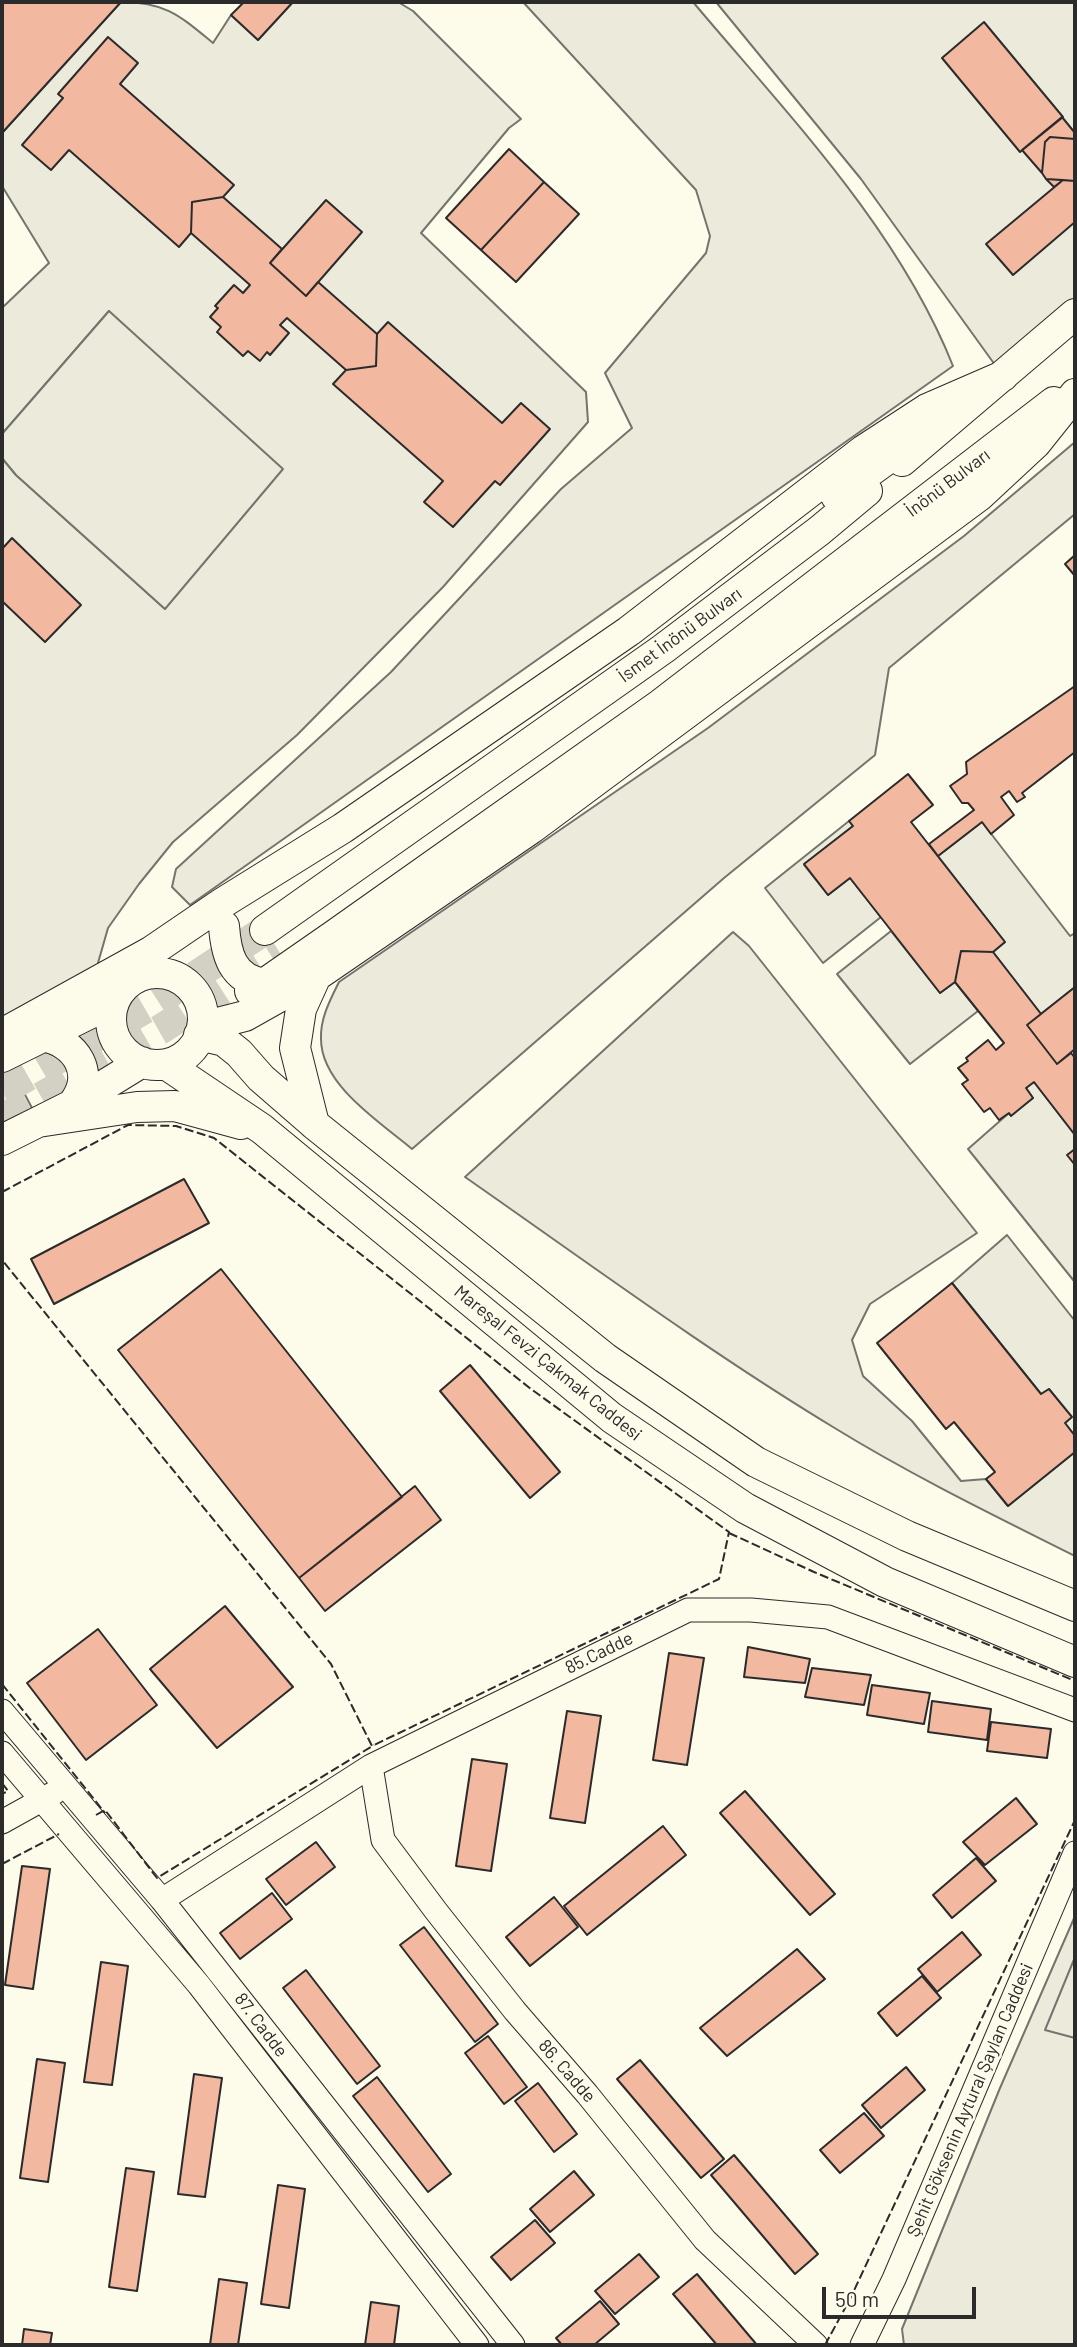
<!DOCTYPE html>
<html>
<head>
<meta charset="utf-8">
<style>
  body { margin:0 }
  #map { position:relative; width:1077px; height:2347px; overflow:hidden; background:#fdfbea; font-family:Barlow,sans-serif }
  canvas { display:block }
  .frame { position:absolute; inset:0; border:4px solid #2b2b2b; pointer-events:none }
  .scale { position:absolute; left:822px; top:2287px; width:154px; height:32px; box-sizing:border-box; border:4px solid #2b2b2b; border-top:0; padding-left:9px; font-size:21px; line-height:24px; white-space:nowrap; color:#2b2b2b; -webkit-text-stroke:5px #fdfbea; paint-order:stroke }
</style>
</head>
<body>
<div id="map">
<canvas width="1077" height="2347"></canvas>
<div class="frame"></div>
<div class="scale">50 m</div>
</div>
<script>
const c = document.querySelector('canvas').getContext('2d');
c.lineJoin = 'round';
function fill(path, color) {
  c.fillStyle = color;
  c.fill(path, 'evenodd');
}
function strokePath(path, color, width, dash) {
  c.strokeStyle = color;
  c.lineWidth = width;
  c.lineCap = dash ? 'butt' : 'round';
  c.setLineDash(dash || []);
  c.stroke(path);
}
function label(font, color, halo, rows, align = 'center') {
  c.font = font + ' Barlow,sans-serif';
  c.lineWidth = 5;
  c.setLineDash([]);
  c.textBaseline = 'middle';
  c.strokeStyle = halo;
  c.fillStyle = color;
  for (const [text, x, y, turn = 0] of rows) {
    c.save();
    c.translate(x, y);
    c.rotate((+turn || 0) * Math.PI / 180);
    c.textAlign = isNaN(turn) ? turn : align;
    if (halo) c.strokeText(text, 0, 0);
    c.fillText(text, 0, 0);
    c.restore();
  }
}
const green = new Path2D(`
  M121,2C166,2 180,16 213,43L231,15L258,40L293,2H398L413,11L521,119L509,128L421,233L586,392L588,422L443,587L297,735L173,842L139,884L108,928L98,963L104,978L2,1034V458L16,475L165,609L109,311L2,434V308L49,263L2,186V133Z
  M523,2H693C788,115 898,228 953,366L190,905L172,887L176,869L391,672L561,489L632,428L605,373L706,253L710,236L696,190Z
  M716,2H1075V314L1003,376L861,179Z
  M1075,442V514L889,668L875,755L724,878L412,1149C380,1122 321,1085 321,1039C320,1019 330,1000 339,982L708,728L964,536Z
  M849,821L853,826L804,865L828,895L850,878L881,917L823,963L765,888Z
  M982,822L1070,936L1075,933V987L1041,1014L993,952L1005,942L938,856Z
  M891,931L940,993L955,982L978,1011L910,1064L837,974Z
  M733,932L749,946L977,1233L870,1304L852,1340L863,1376L912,1421L961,1481L986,1479L1008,1506L1075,1452V1556C993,1515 911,1475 833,1427C706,1350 587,1262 465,1177Z
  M1034,1082L1075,1135V1149L1068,1155L1075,1165L1074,1281L968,1149L1009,1113L1010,1115L1033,1098L1026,1088Z
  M1007,1235L1075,1321V1436L1065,1423L1071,1417L1049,1389L1041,1394L952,1283Z
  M1075,1916V2345H904L902,2329L1000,2088Z`);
fill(green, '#ecebdb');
strokePath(green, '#74746e', 2);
const parking = new Path2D(`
  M109,311L283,469L165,609L16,475L2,458V434Z
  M11,1068L32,1108L2,1124V1073Z
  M1075,1957V2038L1045,2030Z`);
fill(parking, '#eceadb');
strokePath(parking, '#74746e', 2);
const building = new Path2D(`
  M2,2H121L2,133Z
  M244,2H293L258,40L231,15Z
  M984,22L1063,117L1020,152L942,58Z
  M108,37L138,63L120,84L234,185L223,197L192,202L191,233L179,247L69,150L51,170L22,145L63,98L58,94Z
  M1062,117L1075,133V139L1050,137L1045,142L1042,173L1022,150Z
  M1050,137L1075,139V181L1046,179L1042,173L1045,142Z
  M509,149L544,182L481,250L446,218Z
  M1046,179L1063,180L1054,187Z
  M1063,180L1075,181V222L1013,275L986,244Z
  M544,182L579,214L516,282L481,250Z
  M223,197L282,249L270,263L306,296L318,282L377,334L376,366L346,370L287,318L280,325L289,333L270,355L267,352L260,361L248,351L243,356L217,332L221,327L210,317L218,308L215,306L234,285L243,293L250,285L191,233L192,202Z
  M326,200L362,232L306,296L270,263Z
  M388,322L502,423L521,403L550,429L500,485L495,481L453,527L424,502L443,481L333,384L346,370L376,366L377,334Z
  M12,538L81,605L45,642L2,601V549Z
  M1075,555V576L1065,564Z
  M1075,686V752L1022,793L1025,797L1017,802L1009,791L1001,797L1014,815L991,834L982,822L938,856L929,844L974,810L968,803H962L950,786L967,774L966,762Z
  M908,774L933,805L911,822L1005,942L993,952L961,951L955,982L940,993L850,878L828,895L804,864L853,826L849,821Z
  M961,951L993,952L1041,1014L1027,1025L1057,1064L1071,1053L1075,1058V1135L1034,1082L1026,1088L1033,1098L1011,1116L1009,1113L999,1120L990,1108L984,1112L962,1084L968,1080L958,1068L968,1061L966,1058L988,1040L996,1050L1004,1043L955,982Z
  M1075,987V1049L1057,1064L1027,1025Z
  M1075,1149V1165L1067,1155Z
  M184,1179L209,1223L54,1304L31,1259Z
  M221,1269L402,1497L299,1578L118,1350Z
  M952,1283L1041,1394L1049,1389L1072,1417L1065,1423L1075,1436V1452L1008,1506L986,1479L995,1472L954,1422L946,1429L877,1343Z
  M470,1365L560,1472L530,1498L440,1391Z
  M415,1486L441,1520L325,1611L299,1578Z
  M225,1606L293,1687L217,1748L150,1669Z
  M98,1629L157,1705L86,1760L27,1683Z
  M748,1647L810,1659L805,1683L744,1677Z
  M669,1653L704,1658L687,1765L653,1760Z
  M812,1668L871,1675L864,1705L805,1697Z
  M872,1685L930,1693L924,1724L867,1715Z
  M932,1701L991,1709L987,1740L928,1732Z
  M567,1711L601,1716L585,1823L550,1818Z
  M991,1722L1051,1729L1047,1758L987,1751Z
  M472,1759L507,1764L491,1871L456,1866Z
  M745,1791L835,1894L810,1915L720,1813Z
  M1016,1798L1037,1824L985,1865L963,1842Z
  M663,1826L686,1855L587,1935L564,1906Z
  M316,1842L335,1867L286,1905L266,1879Z
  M976,1858L996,1881L952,1918L933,1895Z
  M22,1866L50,1869L33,1989L5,1985Z
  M272,1893L292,1919L240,1959L220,1933Z
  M554,1897L578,1927L530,1966L506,1937Z
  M424,1927L498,2024L475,2042L400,1945Z
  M962,1932L981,1955L937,1992L918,1969Z
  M797,1949L825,1979L727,2056L700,2028Z
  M101,1962L128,1966L112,2085L84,2082Z
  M306,1970L380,2066L357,2084L283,1988Z
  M922,1976L941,1998L897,2036L878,2013Z
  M488,2036L527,2087L504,2104L465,2053Z
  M37,2059L65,2063L48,2182L20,2178Z
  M640,2060L724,2159L701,2178L617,2079Z
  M906,2067L925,2090L881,2128L862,2105Z
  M194,2074L222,2078L205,2197L178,2194Z
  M377,2077L451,2174L428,2192L353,2096Z
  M538,2083L577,2134L554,2152L515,2101Z
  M864,2113L884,2136L840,2173L820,2150Z
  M734,2155L818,2254L795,2274L711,2175Z
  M126,2168L154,2172L137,2291L109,2287Z
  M574,2171L594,2195L550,2232L530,2209Z
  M278,2185L305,2189L289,2308L261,2304Z
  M535,2220L555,2243L511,2280L491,2257Z
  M639,2254L659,2277L615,2314L595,2291Z
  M697,2274L757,2345H717L673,2294Z
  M219,2279L247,2283L238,2345H210Z
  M600,2301L619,2324L594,2345H562L556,2338Z
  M371,2302L399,2306L394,2345H365Z
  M24,2329L52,2333L50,2345H22Z`);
fill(building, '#f2b8a0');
strokePath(building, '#2b2b2b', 2);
strokePath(new Path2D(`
  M2,1091L148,1007L265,930
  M2,1119L161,1029L280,953`), '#d3d1c4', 30, [30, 15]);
const minor = new Path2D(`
  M2,1711L162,1900L513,2345
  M2,1753L199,1985L477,2345
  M371,1766L383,1840L436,1911L515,2011L587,2094L705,2240L816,2345
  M2,1822L54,1793
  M162,1900L371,1766L688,1610H751L828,1617L1075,1710
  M862,2345L894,2279L1075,1853`);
const major = new Path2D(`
  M902,461L1075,314
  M836,496L912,441
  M224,926C226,954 232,979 264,984
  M265,930L663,649L819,531L867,491
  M111 1019a46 46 0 1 1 92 0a46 46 0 1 1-92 0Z
  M250,991L264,984L336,934L661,704L1054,402
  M202,1027L245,1016L316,976L532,828L979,496L1036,443L1075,394
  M2,1034L152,951L224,902L343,828L629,631L864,450L927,409L1003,376
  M199,1035L224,1041L239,1053L261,1078L314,1124L605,1358L756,1462L907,1536L1075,1606
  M41,1036C77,1041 97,1075 72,1105
  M2,1057L113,1002
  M167,1065L262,1129L612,1418L745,1508L885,1582L1075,1662
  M38,1122L137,1107L175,1106L241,1124
  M314,1124L295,1048L301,1009L316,976
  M2,1140L72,1105L142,1062`);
strokePath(minor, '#2b2b2b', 25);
strokePath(major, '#2b2b2b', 32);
strokePath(minor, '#fdfbea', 23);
strokePath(major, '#fdfbea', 30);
strokePath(new Path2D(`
  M2,1192L128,1125L176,1126L214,1138L531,1389L729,1532L719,1579L372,1746L331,1664L2,1260
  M729,1533L814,1572L1075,1681
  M2,1684L105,1813
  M2,1783L8,1791L2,1794
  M96,1815L105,1810L157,1878L374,1745
  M2,1864L59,1834
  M825,2345L850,2299L1075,1820`), '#2b2b2b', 2, [9, 3.5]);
label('18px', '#2b2b2b', '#fdfbea', [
  ["İnönü Bulvarı",948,483,-37],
  ["İsmet İnönü Bulvarı",680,635,-36],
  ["Mareşal Fevzi Çakmak Caddesi",548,1363,39],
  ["85.Cadde",599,1653,-26],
  ["87. Cadde",261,2025,53],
  ["86. Cadde",567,2071,49],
  ["Şehit Göksenin Aytural Şaylan Caddesi",970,2100,-67]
]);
</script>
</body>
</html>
